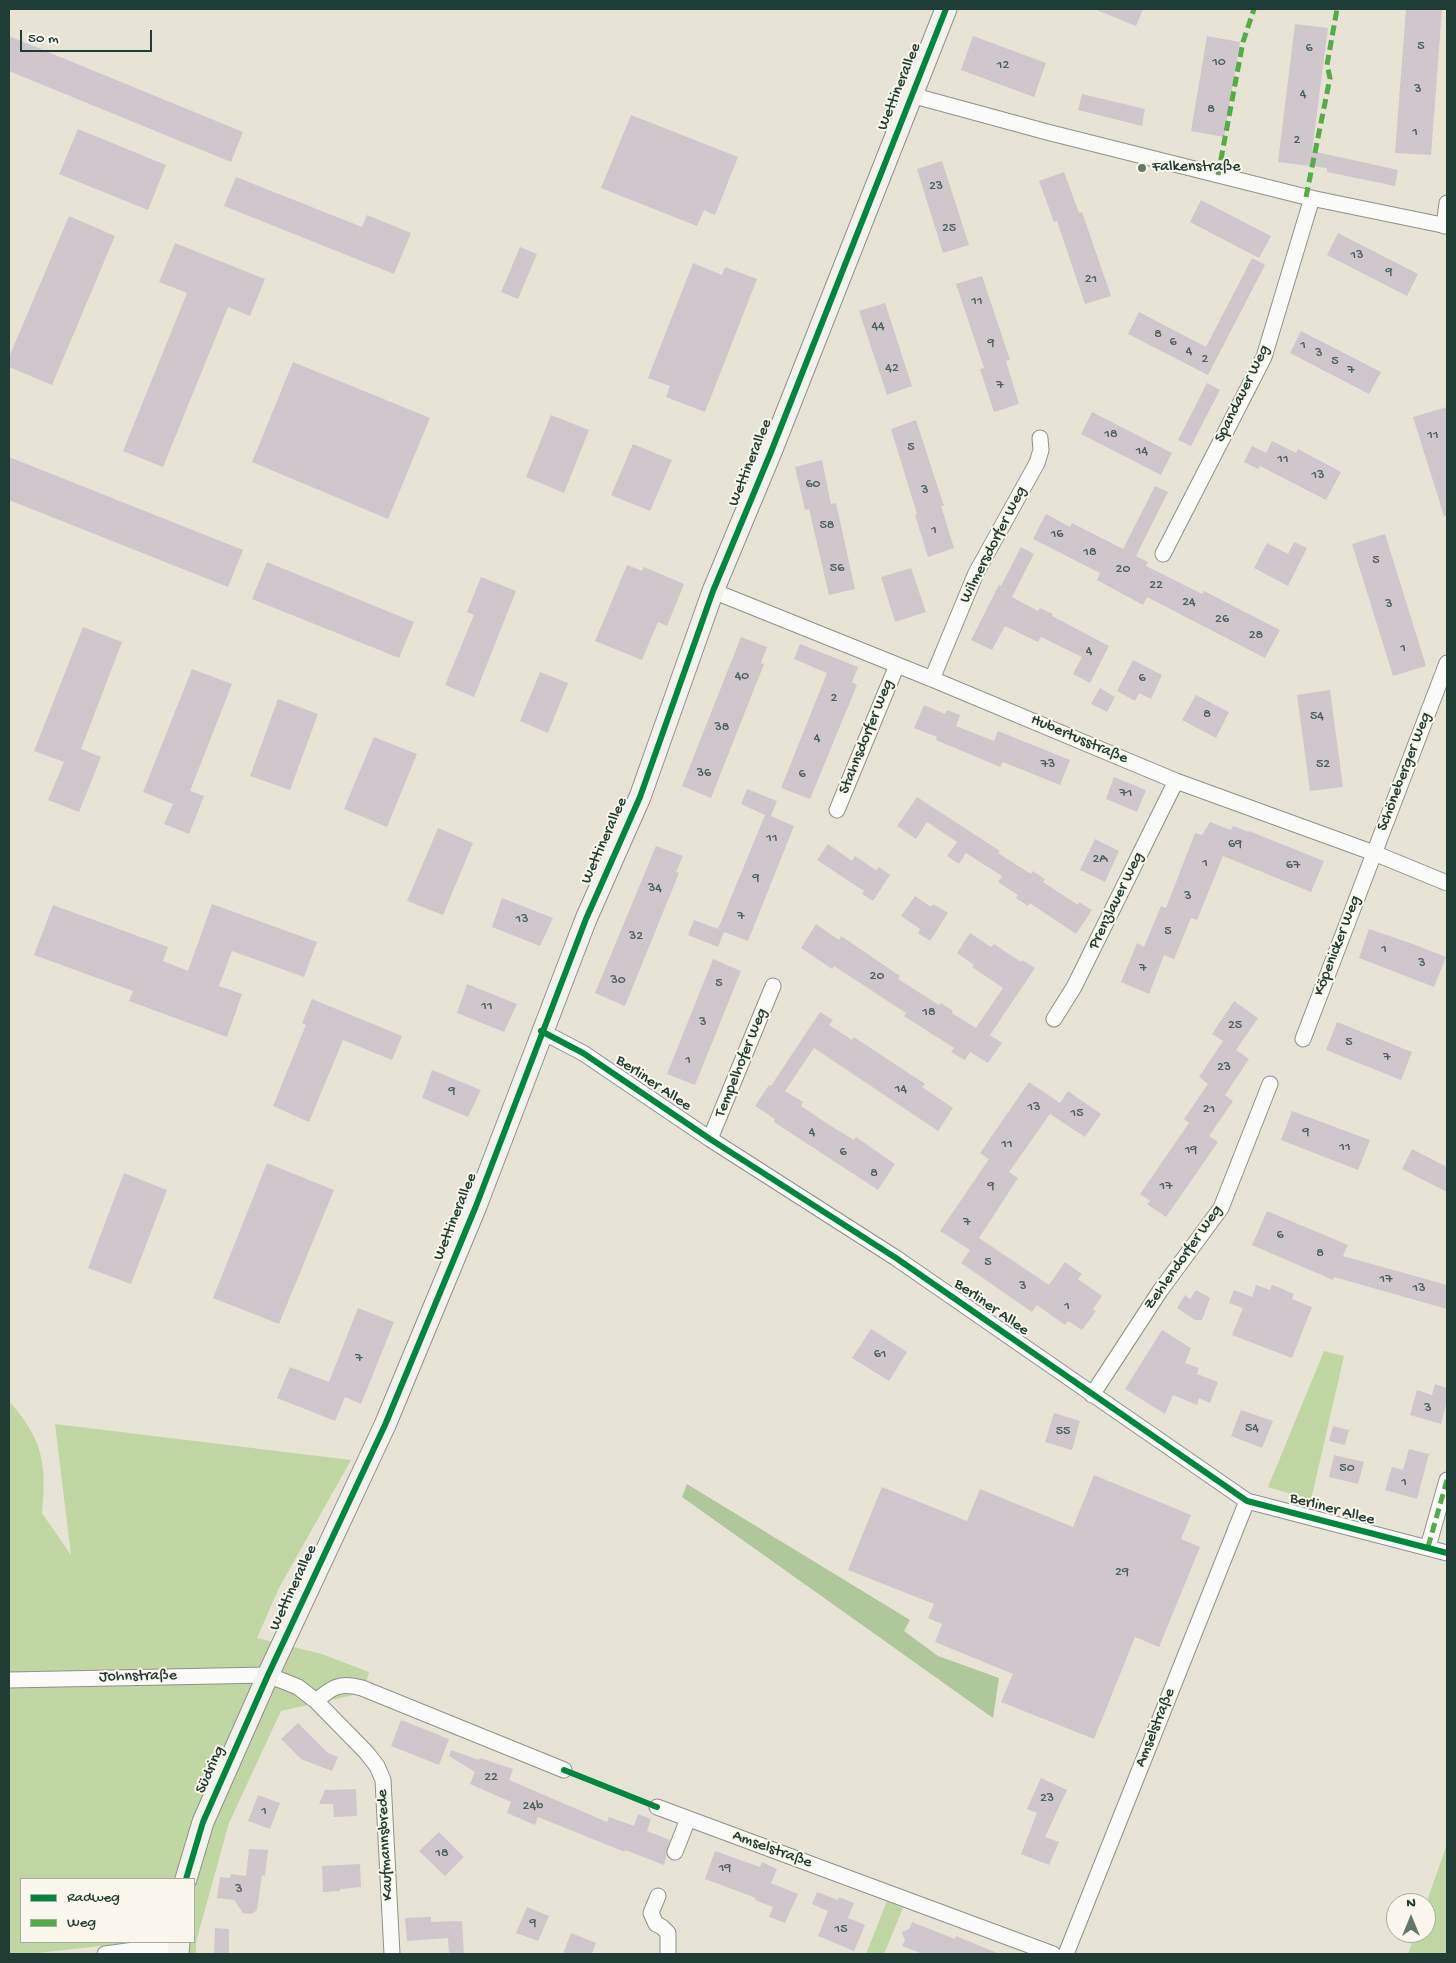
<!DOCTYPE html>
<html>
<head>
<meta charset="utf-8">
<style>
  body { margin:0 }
  #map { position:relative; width:1456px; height:1963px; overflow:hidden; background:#e7e4d5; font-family:"Gochi Hand",sans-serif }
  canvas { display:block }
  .frame { position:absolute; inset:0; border:10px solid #1f3d34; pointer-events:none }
  .legend { position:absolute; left:20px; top:1878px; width:175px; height:65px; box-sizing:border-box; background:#fbf7ec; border:1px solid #a3ada2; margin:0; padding:6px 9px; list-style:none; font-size:15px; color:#1f3d34 }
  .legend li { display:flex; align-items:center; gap:10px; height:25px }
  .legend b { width:25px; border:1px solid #a3ada2 }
  .north { position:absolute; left:1386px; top:1893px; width:50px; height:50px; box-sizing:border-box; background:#fbf7ec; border:1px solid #a3ada2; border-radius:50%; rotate:0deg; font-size:14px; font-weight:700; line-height:20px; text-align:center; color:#1f3d34 }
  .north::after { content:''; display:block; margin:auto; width:18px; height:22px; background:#65776c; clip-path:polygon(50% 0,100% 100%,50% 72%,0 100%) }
  .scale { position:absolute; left:20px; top:30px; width:132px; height:22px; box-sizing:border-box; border:2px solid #1f3d34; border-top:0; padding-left:6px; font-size:15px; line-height:18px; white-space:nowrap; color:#1f3d34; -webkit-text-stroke:4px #fbf7ec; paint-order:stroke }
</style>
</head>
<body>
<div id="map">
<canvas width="1456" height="1963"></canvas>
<div class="frame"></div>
<ul class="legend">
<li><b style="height:6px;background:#00873e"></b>Radweg</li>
<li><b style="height:6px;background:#52ad45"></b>Weg</li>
</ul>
<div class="north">N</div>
<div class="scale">50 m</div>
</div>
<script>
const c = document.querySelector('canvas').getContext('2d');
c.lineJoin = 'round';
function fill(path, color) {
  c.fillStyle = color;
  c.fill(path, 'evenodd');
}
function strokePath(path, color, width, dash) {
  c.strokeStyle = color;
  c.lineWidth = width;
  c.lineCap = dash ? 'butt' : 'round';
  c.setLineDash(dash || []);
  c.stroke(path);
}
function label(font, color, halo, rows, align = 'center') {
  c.font = font + ' "Gochi Hand",sans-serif';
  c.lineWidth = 4;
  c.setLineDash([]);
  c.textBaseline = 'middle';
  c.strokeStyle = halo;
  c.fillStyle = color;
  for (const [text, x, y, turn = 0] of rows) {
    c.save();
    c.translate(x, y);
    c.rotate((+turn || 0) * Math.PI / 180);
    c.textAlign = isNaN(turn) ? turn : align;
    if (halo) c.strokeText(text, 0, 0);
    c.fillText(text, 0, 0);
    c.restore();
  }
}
fill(new Path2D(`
  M1324,1351L1344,1356L1311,1500L1268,1487Z
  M9,1401C43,1439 47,1464 42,1513L71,1555L55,1424L351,1460L279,1588L257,1638L322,1654L369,1672L363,1693L281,1711L229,1823L196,1942V1954H166L167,1942H194V1879H21V1942H135L29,1954H9Z
  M1447,1844V1954H1408L1416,1933H1426V1904Z
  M887,1901L903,1908L884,1954H866Z`), '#c0d7a4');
fill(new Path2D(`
  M687,1484L910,1620L904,1631L938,1656L999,1678L993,1718L682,1497Z`), '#aec79b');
fill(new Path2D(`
  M1094,9H1143L1136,26Z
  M1406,9H1442L1431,155L1395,153Z
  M1295,24L1328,28L1312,151L1398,170L1395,186L1327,172V168L1278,162Z
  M9,36L243,132L231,162L9,71Z
  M973,36L1046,63L1034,97L961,70Z
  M1207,36L1240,42L1224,137L1191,131Z
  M1082,94L1145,109L1142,126L1078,110Z
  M631,115L738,157L715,215L704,210L697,226L601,188Z
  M78,129L166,165L148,210L59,174Z
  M942,161L969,245L943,253L917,169Z
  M1064,172L1079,213L1082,212L1111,296L1085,304L1057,221L1054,222L1039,181Z
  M236,177L362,227L367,215L411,233L394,274L224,206Z
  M1201,200L1271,236L1259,258L1190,222Z
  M69,216L115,236L52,385L9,367V357Z
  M1338,233L1418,274L1407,296L1327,255Z
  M175,243L265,279L250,316L228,307L163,467L123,451L187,293L159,282Z
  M520,247L537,254L518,299L501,292Z
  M1252,258L1265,265L1208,375L1128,334L1139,312L1206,347Z
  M693,263L722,275L725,267L757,279L705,412L666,397L670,386L648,378Z
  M982,276L1010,360L1006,361L1019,404L994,412L980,369L984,368L956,284Z
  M885,303L912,386L887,395L859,311Z
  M1301,331L1381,372L1369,394L1290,353Z
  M293,362L430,418L388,519L252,462Z
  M1207,383L1220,390L1191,446L1178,440Z
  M1447,407V516H1444L1413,417Z
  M1092,412L1172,453L1161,475L1081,434Z
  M551,415L589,430L564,493L526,477Z
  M916,420L944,506H941L954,548L928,557L915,515L917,514L891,429Z
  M1272,441L1296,453L1298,449L1341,472L1326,500L1260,466L1258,469L1244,462L1252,446L1266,453Z
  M633,444L672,460L650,511L611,495Z
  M9,457L243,550L228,587L9,500Z
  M822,460L831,504L836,503L855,589L829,595L809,509L805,510L795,467Z
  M1155,486L1168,492L1136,556L1148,562L1146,566L1202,594L1204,591L1280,630L1265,658L1147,597L1143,605L1097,580L1100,573L1033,539L1046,514L1070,527L1072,523L1123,549Z
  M1385,534L1426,666L1393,676L1352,544Z
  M1294,542L1307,548L1288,586L1254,568L1267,543L1288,554Z
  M1021,547L1034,554L1012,597L1038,611L1040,608L1053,614L1052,616L1109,646L1090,683L1073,674L1082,657L1041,637L1038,642L1005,626L992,650L971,640L999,585L1001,586Z
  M267,562L414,622L399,658L252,599Z
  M627,565L642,571L644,567L684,584L667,626L658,622L642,660L595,641Z
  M911,568L926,612L895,622L881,577Z
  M481,577L516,591L474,697L445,685L474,615L467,612Z
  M83,627L122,642L81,749L101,757L79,812L48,800L64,762L34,751Z
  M741,637L767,647L761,663L764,664L711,798L682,786Z
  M800,644L858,667L852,682L857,685L810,799L781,788L827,673L794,659Z
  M1133,660L1162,675L1151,699L1139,693L1135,701L1117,691Z
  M192,669L232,684L190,791L204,796L189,834L164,824L173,804L143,792Z
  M540,672L568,683L548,733L520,721Z
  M1100,688L1115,697L1107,712L1091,704Z
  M1330,690L1343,787L1310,791L1297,695Z
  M1196,695L1229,712L1216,738L1182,720Z
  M278,699L318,714L290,790L250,776Z
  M924,705L945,714L947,710L960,715L956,726L994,741L998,731L1070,760L1060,785L1003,762L1000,767L936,740L937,737L914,728Z
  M374,737L417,754L387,827L344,809Z
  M1114,777L1146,790L1137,812L1106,799Z
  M747,789L777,801L771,816L794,826L748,941L724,932L718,947L688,935L694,920L718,929L765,815L741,804Z
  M917,797L1000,851L998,853L1031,874L1033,871L1045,879L1043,882L1078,905L1079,902L1092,910L1076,934L1030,903L1028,906L1016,898L1018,895L998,882L1002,876L966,853L959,864L947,856L957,842L927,822L916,839L897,826Z
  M1210,822L1231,830L1233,826L1249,832V831L1324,861L1311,892L1223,856L1197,920L1191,918L1174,959L1164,955L1149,994L1121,982L1137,943L1144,947L1161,906L1166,908L1195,833L1202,835Z
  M438,828L473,843L443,915L407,901Z
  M1095,839L1119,851L1105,882L1080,870Z
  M828,844L852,861L855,856L876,870L879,867L890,875L873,901L862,894L864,891L817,860Z
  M656,846L683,856L676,872L679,873L625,1006L595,993Z
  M915,896L931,907L933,904L948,913L930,941L918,933L920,929L901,916Z
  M502,898L553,918L540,946L492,927Z
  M212,904L317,942L304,977L232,951L219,986L242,994L227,1037L129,1001L133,991L34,955L53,905L168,947L163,961L188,971Z
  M816,924L839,940L841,936L900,976L898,979L939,1005L941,1003L953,1011L952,1013L976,1028L1003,988L972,967L974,965L957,953L970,933L991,947L994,944L1021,962L1022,960L1035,968L990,1035L1002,1043L988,1063L970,1052L965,1060L951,1052L954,1048L904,1016L906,1013L834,966L832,969L801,948Z
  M1369,929L1410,943L1446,957L1434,987L1359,958Z
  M713,959L741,971L695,1085L667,1074Z
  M467,984L517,1004L504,1032L457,1013Z
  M312,999L402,1036L392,1060L343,1040L309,1122L273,1106L306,1025L302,1023Z
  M1234,1001L1258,1018L1236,1050L1249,1059L1225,1095L1233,1101L1209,1136L1218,1142L1166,1217L1147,1204L1150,1201L1140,1194L1189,1123L1184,1119L1208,1084L1199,1077L1223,1041L1212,1034Z
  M820,1012L833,1020L829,1025L852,1040L854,1037L925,1084L922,1087L953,1108L938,1131L814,1048L785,1091L803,1102L801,1106L831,1126L854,1140L856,1137L895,1164L878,1190L774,1122L775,1119L755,1106L769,1085L771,1086Z
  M1337,1022L1412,1052L1401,1080L1326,1050Z
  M432,1070L481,1090L468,1117L422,1098Z
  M1029,1082L1060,1103L1068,1091L1101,1114L1085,1137L1050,1114L1009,1172L1018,1178L979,1238L1049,1285L1065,1262L1082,1274L1078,1279L1102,1296L1093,1309L1096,1311L1082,1330L1068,1321L1065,1325L1037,1305L1032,1312L961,1263L970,1250L940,1231L989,1159L980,1153Z
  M1292,1111L1370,1140L1358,1170L1281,1140Z
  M1412,1149L1447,1167V1192L1402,1169Z
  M267,1163L334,1190L279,1324L213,1298Z
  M124,1173L167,1190L131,1284L88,1268Z
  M1267,1211L1348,1245L1343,1256L1447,1285V1309L1334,1277L1333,1280L1252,1245Z
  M1256,1285L1270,1290L1272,1285L1278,1287L1294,1294L1292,1299L1312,1307L1292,1358L1232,1335L1243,1308L1229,1303L1234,1290L1252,1297Z
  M1196,1290L1210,1298L1202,1320H1195L1177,1308L1185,1295L1190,1299Z
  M358,1308L394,1322L361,1404L345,1397L335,1421L277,1398L290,1367L329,1382Z
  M871,1329L907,1352L889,1381L852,1358Z
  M1162,1330L1191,1348L1185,1363L1199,1368L1197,1374L1218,1382L1210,1403L1199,1398L1197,1405L1173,1395L1165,1414L1125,1389Z
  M1435,1384L1447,1388V1401L1441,1424L1410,1415L1417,1390L1432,1395Z
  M1241,1410L1273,1421L1262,1448L1231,1436Z
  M1054,1413L1080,1421L1072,1450L1045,1442Z
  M1333,1426L1349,1430L1345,1445L1329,1441Z
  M1409,1449L1429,1454L1417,1499L1385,1490L1392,1467L1403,1470Z
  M1334,1455L1364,1462L1358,1484L1329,1477Z
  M1094,1475L1191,1515L1181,1539L1200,1547L1159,1647L1135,1637L1094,1739L1001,1702L1013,1674L935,1642L942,1624L928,1618L934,1604L848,1570L882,1487L967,1521L980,1489L1073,1527Z
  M401,1720L449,1739L439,1765L391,1746Z
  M298,1723L328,1753L338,1757L332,1771L301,1759L281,1739Z
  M451,1750L479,1760L480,1758L513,1769L509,1780L607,1822L609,1817L634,1826L638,1814L651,1819L647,1831L670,1840L664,1865L625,1850V1852L538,1817L535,1825L507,1813L511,1802L470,1784L475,1772L449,1756Z
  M1041,1778L1067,1790L1045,1837L1059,1842L1049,1865L1021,1854L1037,1813L1027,1809Z
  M356,1789L357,1816L334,1817L333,1804H319L325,1790Z
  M258,1795L280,1803L270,1829L248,1821Z
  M439,1832L464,1857L445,1876L419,1851Z
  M249,1849L268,1850L265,1876L262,1875L257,1910L252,1914L243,1913L234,1900L217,1898L220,1877L230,1878L231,1874L246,1876Z
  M715,1851L760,1867L762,1862L777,1869L771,1883L798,1894L785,1923L769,1917L773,1907L755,1900L756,1898L705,1879Z
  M360,1864L361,1887L340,1889V1891L323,1892L322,1866Z
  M817,1892L838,1900L839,1897L854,1903L848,1918L865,1925L854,1951L818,1936L828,1911L812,1904Z
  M527,1907L549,1916L538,1941L516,1933Z
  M431,1917V1922L462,1921L464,1954H449L448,1938L407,1941L405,1918Z
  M912,1922L955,1939L956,1936L1000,1954H923L902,1946L905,1941L902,1932L909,1929Z
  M215,1928L229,1929V1954H214Z
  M571,1933L596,1943L592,1954H563Z`), '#cfc7cb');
const street = new Path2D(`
  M911,95L1047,132L1306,197L1447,226
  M1444,226L1447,203
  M1163,554L1264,357L1312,198
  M713,591L932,679L1176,781L1374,853L1447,883
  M932,679L976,573L1037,463L1041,450L1040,438
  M837,810L897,665
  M1054,1019L1074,987L1176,781
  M541,1031L583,1053L710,1139L896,1258L1247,1501L1447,1553
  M1303,1039L1447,663
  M710,1139L773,986
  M1092,1395L1160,1291L1221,1208L1270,1084
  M1428,1547L1447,1480
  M9,1680L268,1675L298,1687L316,1701L366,1752L377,1766L383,1780L392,1954
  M316,1701C332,1687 340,1682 362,1688L564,1770
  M657,1807L1053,1954
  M675,1852L688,1819
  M658,1896L651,1913L656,1924L662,1927L668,1933V1954
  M105,1954L179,1944
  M1066,1954L1247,1501`);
const secondary = new Path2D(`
  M186,1879L203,1822L268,1675L385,1425L476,1206L586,919L640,797L713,591L771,452L946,9
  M178,1954L179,1942`);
strokePath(street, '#8e9289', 17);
strokePath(secondary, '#8e9289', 23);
strokePath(street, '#fbfbf9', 15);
strokePath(secondary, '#f5f2ee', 21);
strokePath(new Path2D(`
  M1218,175L1243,42L1254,9
  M1306,197L1330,78L1327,65L1337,9
  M1428,1547L1447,1480`), '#52ad45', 5, [10, 5]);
strokePath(new Path2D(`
  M541,1031L583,1053L710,1139L896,1258L1247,1501L1447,1553
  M564,1770L657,1807
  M186,1879L203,1822L268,1675L385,1425L476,1206L586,919L640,797L713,591L771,452L946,9`), '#00873e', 6);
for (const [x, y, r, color] of [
  [1142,168,5,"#65776c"]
]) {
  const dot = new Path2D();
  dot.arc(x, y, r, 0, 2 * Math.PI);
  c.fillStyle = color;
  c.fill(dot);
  strokePath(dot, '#fbf7ec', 2);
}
label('14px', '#4b605a', null, [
  ["5",1421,47],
  ["6",1309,49],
  ["10",1219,63],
  ["12",1003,66],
  ["3",1418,90],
  ["4",1303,95],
  ["8",1211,110],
  ["1",1415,133],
  ["2",1297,141],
  ["23",936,187],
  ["25",949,229],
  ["13",1357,256],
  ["9",1389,273],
  ["21",1091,280],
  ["11",977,302],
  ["44",878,327],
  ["8",1158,335],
  ["6",1173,343],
  ["9",991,344],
  ["1",1303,346],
  ["4",1189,352],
  ["3",1319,354],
  ["2",1205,360],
  ["5",1335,362],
  ["42",892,369],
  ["7",1351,371],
  ["7",1000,386],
  ["18",1111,435],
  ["11",1433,436],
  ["5",911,448],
  ["14",1142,452],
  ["11",1283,460],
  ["13",1318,476],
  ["60",813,485],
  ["3",925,491],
  ["58",827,526],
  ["1",934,531],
  ["16",1057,535],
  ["18",1090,553],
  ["5",1376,561],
  ["56",837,569],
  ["20",1123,570],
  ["22",1156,586],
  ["24",1189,603],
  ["3",1389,605],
  ["26",1222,620],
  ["28",1256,636],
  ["1",1403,649],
  ["4",1089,652],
  ["40",742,677],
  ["6",1142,679],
  ["2",834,699],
  ["8",1207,715],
  ["54",1317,717],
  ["38",722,728],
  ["4",817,739],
  ["73",1048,765],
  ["52",1323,765],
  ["36",704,774],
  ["6",802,775],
  ["71",1126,794],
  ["11",772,839],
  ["69",1235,845],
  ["2A",1100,860],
  ["1",1205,864],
  ["67",1293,866],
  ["9",756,879],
  ["34",655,889],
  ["3",1188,897],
  ["7",741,917],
  ["13",522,920],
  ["5",1168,932],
  ["32",636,937],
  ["1",1384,950],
  ["3",1422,964],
  ["7",1143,969],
  ["20",877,977],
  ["30",618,981],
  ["5",719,984],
  ["11",487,1007],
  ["18",929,1013],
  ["3",703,1023],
  ["25",1235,1026],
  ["5",1349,1043],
  ["7",1387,1058],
  ["1",688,1061],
  ["23",1224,1068],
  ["14",901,1090],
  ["9",452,1092],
  ["13",1034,1108],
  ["21",1209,1110],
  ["15",1077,1114],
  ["4",812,1133],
  ["9",1306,1133],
  ["11",1007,1145],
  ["11",1345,1148],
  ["19",1191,1151],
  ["6",843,1153],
  ["8",874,1174],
  ["9",991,1187],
  ["17",1166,1187],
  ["7",967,1223],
  ["6",1280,1236],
  ["8",1320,1254],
  ["5",988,1263],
  ["17",1386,1280],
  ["3",1023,1287],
  ["13",1419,1289],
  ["1",1067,1307],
  ["61",880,1355],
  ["7",359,1359],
  ["3",1428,1409],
  ["54",1252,1429],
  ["55",1063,1432],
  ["50",1347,1469],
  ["1",1404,1483],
  ["29",1122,1573],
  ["22",491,1778],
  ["23",1047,1799],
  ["24b",533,1807],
  ["1",264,1812],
  ["18",442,1854],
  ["19",725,1869],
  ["3",239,1890],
  ["9",533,1924],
  ["15",841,1930]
]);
label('16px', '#1f3d34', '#fbf7ec', [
  ["Wettinerallee",900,87,-68],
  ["Spandauer Weg",1243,394,-64],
  ["Wettinerallee",751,463,-68],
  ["Wilmersdorfer Weg",994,545,-63],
  ["Stahnsdorfer Weg",867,737,-68],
  ["Hubertusstraße",1079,740,23],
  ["Schöneberger Weg",1405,772,-69],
  ["Wettinerallee",605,841,-66],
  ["Prenzlauer Weg",1117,901,-64],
  ["Köpenicker Weg",1338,946,-69],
  ["Tempelhofer Weg",742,1063,-68],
  ["Berliner Allee",653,1084,34],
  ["Wettinerallee",456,1217,-68],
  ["Zehlendorfer Weg",1184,1258,-55],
  ["Berliner Allee",991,1308,35],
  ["Berliner Allee",1332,1510,15],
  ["Wettinerallee",294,1588,-65],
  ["Johnstraße",138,1677,-1],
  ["Amselstraße",1156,1728,-68],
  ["Südring",211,1770,-66],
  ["Kaufmannsbrede",386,1845,-93],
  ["Amselstraße",772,1850,20]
]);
label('16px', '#1f3d34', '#fbf7ec', [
  ["Falkenstraße",1152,168]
], 'left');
</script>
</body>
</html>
